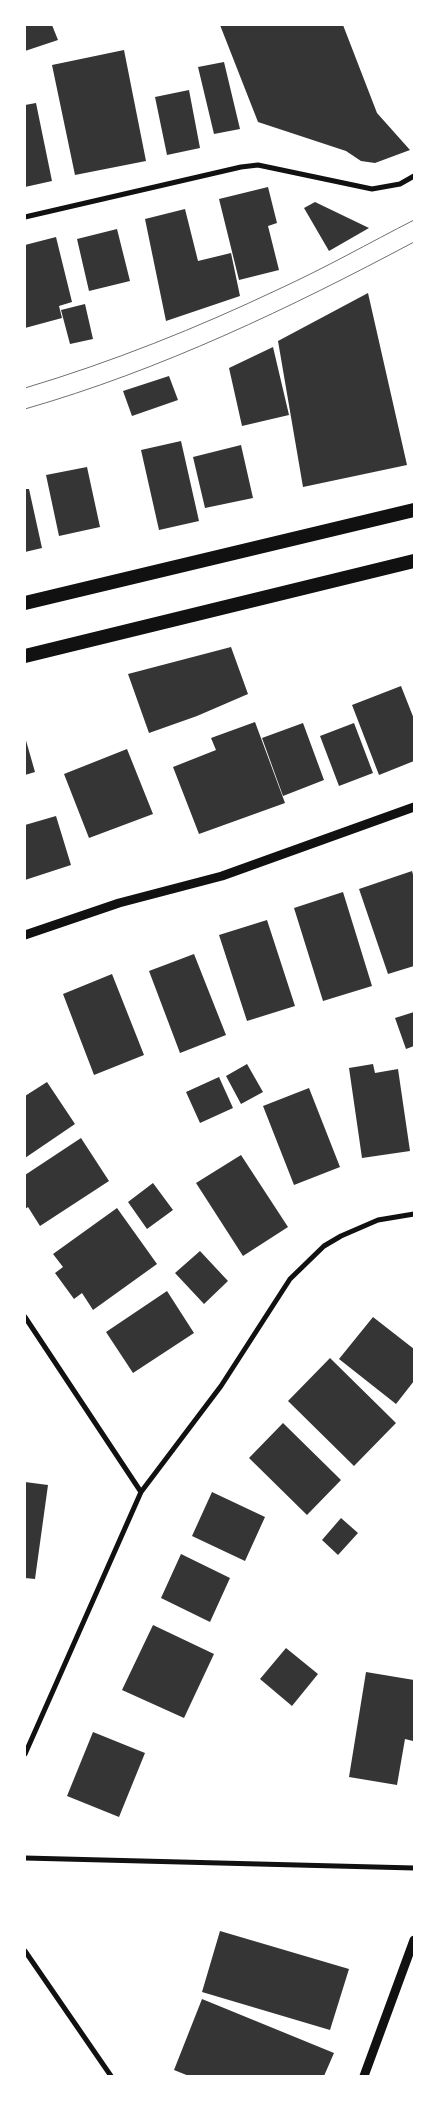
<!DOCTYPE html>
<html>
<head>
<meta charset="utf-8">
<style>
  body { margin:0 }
  #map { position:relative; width:439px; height:2101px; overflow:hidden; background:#fff; font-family:"PT Sans Narrow",sans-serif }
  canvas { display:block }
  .frame { position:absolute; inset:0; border:26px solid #fff; pointer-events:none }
</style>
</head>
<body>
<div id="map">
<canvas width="439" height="2101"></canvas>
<div class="frame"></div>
</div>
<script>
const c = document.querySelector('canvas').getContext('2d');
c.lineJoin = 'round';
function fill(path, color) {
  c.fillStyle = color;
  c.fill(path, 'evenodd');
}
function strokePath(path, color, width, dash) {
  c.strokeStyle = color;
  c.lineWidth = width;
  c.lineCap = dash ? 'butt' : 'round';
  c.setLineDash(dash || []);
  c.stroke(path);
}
fill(new Path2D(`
  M25,25H52L58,40L25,51Z
  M220,25H343L377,113L410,150L375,163L361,161L346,151L258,122Z
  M124,50L146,161L75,175L52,65Z
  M224,62L240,129L214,134L198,67Z
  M189,90L200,148L167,155L155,97Z
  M36,103L52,181L25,187V105Z
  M268,187L277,223L268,226L279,270L239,280L219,199Z
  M315,202L369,228L329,251L304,208Z
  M185,209L198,261L231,253L240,296L166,321L145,219Z
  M117,229L130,281L89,291L77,239Z
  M56,237L72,302L59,306L62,318L25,328V245Z
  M368,293L407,465L303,487L278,341Z
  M85,304L93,339L70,344L61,310Z
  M273,347L289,415L242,426L229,368Z
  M169,376L178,400L132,416L123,391Z
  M181,441L199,521L159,530L141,450Z
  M241,445L253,498L205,508L193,457Z
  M87,467L100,527L59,536L46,475Z
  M25,489H29L42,548L25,552Z
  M231,647L248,694L197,716L149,733L128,674Z
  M401,686L414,719V761L379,775L352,705Z
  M255,722L285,803L199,834L173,767L216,750L211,738Z
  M303,723L324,780L283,796L262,738Z
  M354,723L373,773L339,786L320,736Z
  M25,737L35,772L25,775Z
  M127,749L153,814L89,838L64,774Z
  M56,816L71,865L25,880V825Z
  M412,871L414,878V966L388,974L359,889Z
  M343,892L372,986L323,1001L294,908Z
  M267,920L295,1006L247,1021L219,935Z
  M194,954L226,1035L180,1053L149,971Z
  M112,974L144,1055L94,1075L63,994Z
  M414,1012V1046L406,1049L395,1018Z
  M247,1064L263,1092L241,1104L226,1076Z
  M373,1064L375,1073L398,1069L410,1151L362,1158L349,1068Z
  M219,1077L233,1108L200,1123L186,1092Z
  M47,1082L75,1124L25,1158V1096Z
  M309,1088L340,1167L294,1185L263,1106Z
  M81,1138L109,1181L40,1226L28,1207L25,1209V1175Z
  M241,1155L288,1227L243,1256L196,1183Z
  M153,1183L173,1210L147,1229L128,1202Z
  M117,1208L157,1264L93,1310L82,1293L74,1299L55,1273L63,1267L53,1254Z
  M200,1251L228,1281L204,1304L175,1273Z
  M167,1291L194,1333L133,1373L106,1332Z
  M373,1317L414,1349V1381L396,1404L339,1359Z
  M330,1358L396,1423L354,1466L288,1401Z
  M283,1423L341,1480L307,1515L249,1458Z
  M25,1482L48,1485L35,1579L25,1578Z
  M212,1492L265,1517L245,1561L192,1536Z
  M341,1518L358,1533L338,1555L322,1540Z
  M181,1554L230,1578L210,1622L161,1598Z
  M153,1625L214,1654L184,1718L122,1690Z
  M286,1648L318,1674L292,1706L260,1679Z
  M366,1672L414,1680V1737L413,1741L405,1739L397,1785L349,1777Z
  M93,1732L145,1753L119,1817L67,1796Z
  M220,1931L349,1969L330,2030L202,1992Z
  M202,1999L334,2053L324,2076H189L174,2070Z`), '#353535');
strokePath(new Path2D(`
  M25,217L241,167L258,165L372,189L400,184L414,176
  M25,1317L141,1492
  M25,1754L141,1492L221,1386L290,1279L324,1246L341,1236L378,1220L414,1214
  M25,1858L414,1868
  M25,1951L111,2076`), '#111', 5);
strokePath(new Path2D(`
  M25,935L119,903L222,876L414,807
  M364,2076L414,1940`), '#111', 9);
strokePath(new Path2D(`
  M25,603L414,510
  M25,656L414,561`), '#111', 14);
strokePath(new Path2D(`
  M25,388C112,362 197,328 279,289C325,268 369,243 414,220
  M25,409C161,370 290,308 414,242`), '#707070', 1);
</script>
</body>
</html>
